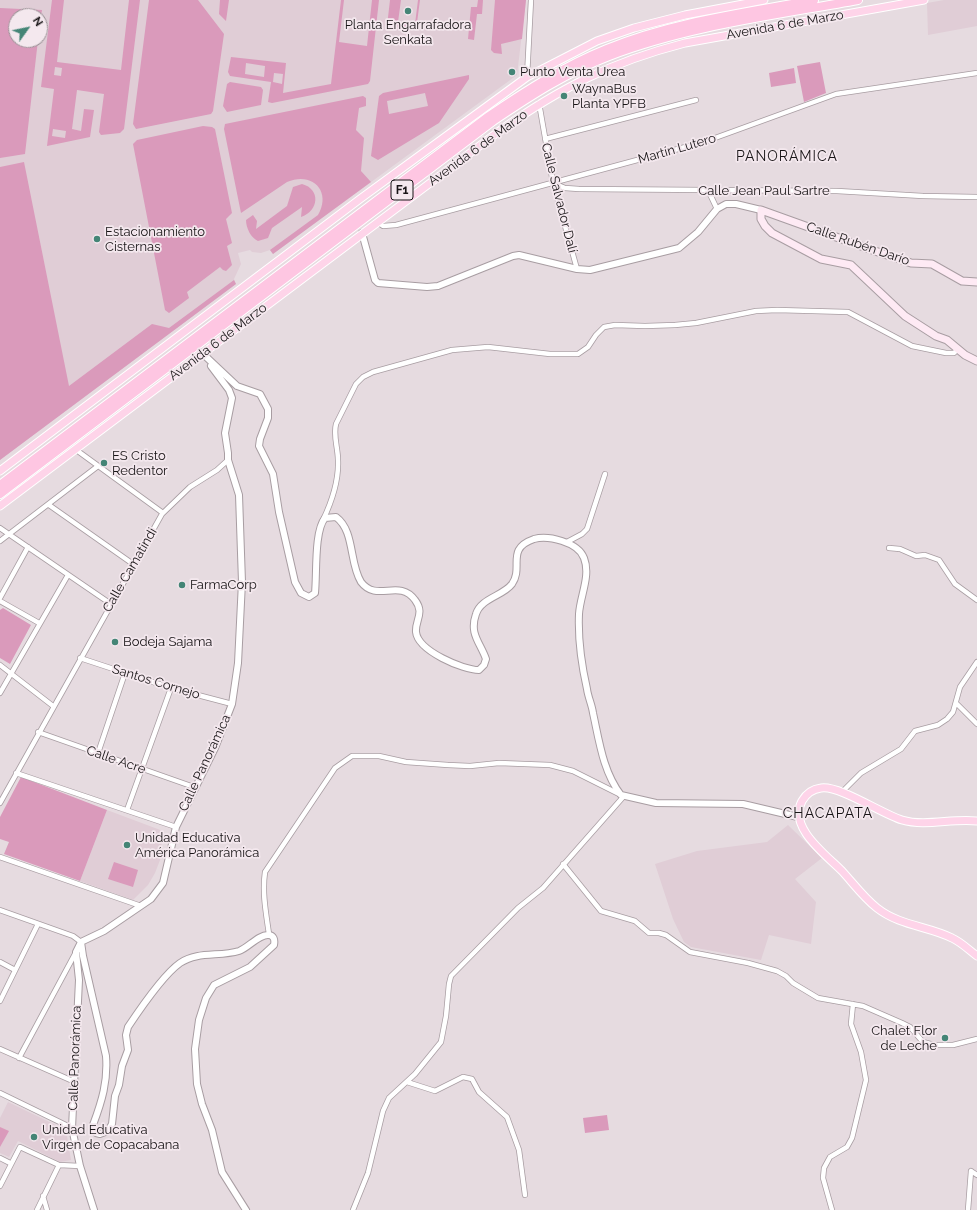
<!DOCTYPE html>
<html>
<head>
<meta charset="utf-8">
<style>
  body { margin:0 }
  #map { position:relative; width:977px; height:1210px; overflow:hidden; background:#e6dbe0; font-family:Raleway,sans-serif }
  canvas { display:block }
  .north { position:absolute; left:8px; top:8px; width:40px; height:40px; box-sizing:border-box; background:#f4e8ee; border:1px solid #9c9498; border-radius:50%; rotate:57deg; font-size:11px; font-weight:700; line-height:16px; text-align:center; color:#191517 }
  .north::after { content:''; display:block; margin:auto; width:14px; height:18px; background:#448576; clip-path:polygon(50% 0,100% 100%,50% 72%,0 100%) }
</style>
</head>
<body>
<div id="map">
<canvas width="977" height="1210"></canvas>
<div class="north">N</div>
</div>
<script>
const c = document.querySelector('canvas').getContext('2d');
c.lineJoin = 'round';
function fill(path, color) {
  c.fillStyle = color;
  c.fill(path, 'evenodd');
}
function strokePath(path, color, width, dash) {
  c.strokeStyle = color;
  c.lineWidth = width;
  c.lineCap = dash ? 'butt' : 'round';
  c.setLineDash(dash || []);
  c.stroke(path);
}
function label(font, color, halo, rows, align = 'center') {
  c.font = font + ' Raleway,sans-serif';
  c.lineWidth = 3.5;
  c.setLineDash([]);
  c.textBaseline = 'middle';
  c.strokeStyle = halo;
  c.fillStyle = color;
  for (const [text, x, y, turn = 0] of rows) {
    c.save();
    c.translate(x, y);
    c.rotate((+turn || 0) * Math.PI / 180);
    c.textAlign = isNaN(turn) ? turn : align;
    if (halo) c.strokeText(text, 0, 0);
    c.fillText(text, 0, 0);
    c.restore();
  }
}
fill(new Path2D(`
  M0,0H526L517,75L273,254L270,250L261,253L252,252L250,250L238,253L241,264L234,279L236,284L0,460ZM16,16H40V40H16Z
  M944,0H977V26L928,35L927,3Z
  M107,810L163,831L160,860L155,873L148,885L133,900L80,881Z
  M788,825L822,858L795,879L816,902L811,944L769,935L761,960L691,947L684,942L673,919L655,864L697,851L767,842Z
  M8,1102L66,1130L71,1160L60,1162L18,1141L9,1157L0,1153V1118Z`), '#e0cdd6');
fill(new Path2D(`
  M52,0H64L57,62L121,70L129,0H140L124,129L120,133L101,135L99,132L104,94L77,90L72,129L81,131L84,109L94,110L90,137L47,146L54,89L41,87ZM55,67L62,68L61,76L54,75ZM53,129L66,131L65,138L52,136Z
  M149,0H198L224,34L213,111L211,114L136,129L133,124Z
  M220,0H229L226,21L219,14Z
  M341,0H344L339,42L367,46L372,0H379L370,81L368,84L272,103L268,102L271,82L230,76L228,72L231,57L286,63L283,93L331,84ZM246,63L265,66L264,77L245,74ZM274,73L283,74L282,84L273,82Z
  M390,0H401L398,22L415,24L418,0H420L416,30L387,26Z
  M478,0H483L482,14H477L474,40L468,39L471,7H477Z
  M495,0H526L522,39L501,44L502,54L494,53L491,50Z
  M0,8L42,10L40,23V16H16V40H38L25,154L0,158Z
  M820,62L826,93L804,102L797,66Z
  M794,68L796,83L771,87L769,73Z
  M469,75V79L439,123L378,160L371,156L379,96L383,93ZM425,93L428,106L389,114L387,101Z
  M230,82L261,87L263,90L261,105L227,112L223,106L227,84Z
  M363,96L366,98V106L359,108L356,130L364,138L361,171L371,182L273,254L270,250L318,215C332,191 312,171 287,182L241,213L224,129L225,124Z
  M203,126L212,127L215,129L232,213L226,219L232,243L227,246L232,265L226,271L223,270L220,267L187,292L189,298L169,313L165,310L133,144L137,140Z
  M24,162L69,386L152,324L169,328L234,280L236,284L0,460V167Z
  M302,184C321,189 319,211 301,217L302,207L272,228L268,238L258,241C251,238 246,228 246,220L253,215L257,221L256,229L287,206L293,187Z
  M3,608L31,625L10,664L0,658V610Z
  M21,777L107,810L80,881L4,854L9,842L0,839V817Z
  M114,862L138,870L133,887L108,879Z
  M607,1115L609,1130L585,1133L583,1118Z
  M0,1127L9,1131L0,1147Z`), '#da9abb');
const minor = new Path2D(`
  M527,77L531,0
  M539,103L553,183L577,269
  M545,139L696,100
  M553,183L565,188L579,189L837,191L923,196L977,197
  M708,190L717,209
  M377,222L383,226L396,225L704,142L836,94L977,73
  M75,449L163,513
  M49,505L133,564
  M323,520C332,501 339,481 338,460C338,448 333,436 336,424L356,384L363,377L373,372L452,350L488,347L550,354H578L588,347L596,335L604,327L615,325L645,326L675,325L696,323L756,311L777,310L848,312L912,346L946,353H954L958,349
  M0,528L111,604
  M0,541L98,466
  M567,542L582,534L587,529L605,474
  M889,548L900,549L916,556L925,555L939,560L955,584L977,600
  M0,598L28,547
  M0,601L39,623
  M80,658L171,688L232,704
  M0,665L53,706
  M0,693L68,575
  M956,703L977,724
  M38,732L194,787
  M98,753L125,673
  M16,773L176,827
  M842,792L861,773L901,749L915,731L938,725L947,719L953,712L960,687L977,662
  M0,803L162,514L190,487L217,470L228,460
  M127,810L171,688
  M0,857L141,906
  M563,864L601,911L635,921L649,933H659L666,935L690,952L748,963L777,971L786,976L793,983L818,998L863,1006L902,1023L910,1027L923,1042L934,1045H953L977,1039
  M0,910L73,936L81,942
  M269,934C266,913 262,893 265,872L335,768L352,756H379L406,762L448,765L470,766L499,763L550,765L573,771L621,795
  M0,962L15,970
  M0,1001L38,924
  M0,1049L75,1082
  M19,1058L76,952
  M407,1082L435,1091L463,1077L472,1079L479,1092L507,1117L519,1150L525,1195
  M0,1093L72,1128
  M0,1158L10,1163
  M971,1171L977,1175
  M0,1186L20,1147L59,1165L80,1166
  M43,1196L47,1210
  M37,1210L59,1165
  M353,1210L368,1173L383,1111L389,1098L415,1074L441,1042L446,1016L449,984L451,976L518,908L543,888L624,796
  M832,1210L823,1178L824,1168L830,1157L847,1147L852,1138L866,1080L861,1052L851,1024L853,1004
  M968,1210L971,1171`);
const tertiary = new Path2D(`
  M362,233L375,280L378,283L427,287L438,286L513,256L519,255L577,269L590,270L679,248L698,232L717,209L726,204H736L761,210
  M202,353L237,386L260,394L268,409V418L260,439L259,446L273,474L279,512L295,582L301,593L309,597L315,593C317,574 314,531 325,518L336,517C355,531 349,563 361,582C377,603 399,578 415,600C425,613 415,620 416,632C418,651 463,670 479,670L484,665L486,659C480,642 469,634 476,614C481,598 503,596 512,584C524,567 505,549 534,539C548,535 578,542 584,558C591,576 580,596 579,614C578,637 582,667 587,689C588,697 592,705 593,713C599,740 603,772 621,795L656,803L743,804L798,817
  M81,942L83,956L106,1056C108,1081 102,1101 93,1125L96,1133L100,1134L108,1131L112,1124L115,1096L119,1085L122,1066L128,1050L126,1035L128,1027C140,1009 163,975 180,963C198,951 219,957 239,951C248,948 258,935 268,935C274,935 275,940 274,945L250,967L214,985L206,998L199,1020L195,1049L197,1084L202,1104L212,1130L222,1172L246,1210
  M94,1210L80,1166L72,1128L79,980L76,952L81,942L104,931L151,899L163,883L176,827L215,748L232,704L238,663L242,582L239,495L228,460V453L225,433L232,398L229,390L211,366`);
const secondary = new Path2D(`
  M977,282L962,281L932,264L911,263L875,251L761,210V219L765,226L772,233L821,259L851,265L905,316L936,336L947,340L965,355L977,361`);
const primary = new Path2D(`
  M0,471L360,199L527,77L597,41L634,28L685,15L764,0
  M0,506L498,132C560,88 611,62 685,43L924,0
  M977,821C952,818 926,827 902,820C882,814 839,785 821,788C813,789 806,794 802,801C788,827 825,854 842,871C853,883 864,898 877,908C900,926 928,926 952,938C961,942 969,950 977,956`);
const trunk = new Path2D(`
  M0,485L489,116C527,90 565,66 607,49C673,22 745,13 814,0
  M0,494L493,121C530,96 567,72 609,56C687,26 776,15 858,0`);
strokePath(minor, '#a89da2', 6);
strokePath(tertiary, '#a89da2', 8);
strokePath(secondary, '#a89da2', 9);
strokePath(primary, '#fff', 9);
strokePath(trunk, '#fff', 10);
strokePath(minor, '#fff', 4.5);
strokePath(tertiary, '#fff', 6);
strokePath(secondary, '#feeaf4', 7);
strokePath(primary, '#fed4e9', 7);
strokePath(trunk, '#fec6e2', 8);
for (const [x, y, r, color] of [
  [408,11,4,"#448576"],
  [512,72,4,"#448576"],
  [564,96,4,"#448576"],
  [97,239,4,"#448576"],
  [104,463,4,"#448576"],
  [182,585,4,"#448576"],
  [115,642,4,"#448576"],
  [127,845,4,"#448576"],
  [945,1038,4,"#448576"],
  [34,1137,4,"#448576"]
]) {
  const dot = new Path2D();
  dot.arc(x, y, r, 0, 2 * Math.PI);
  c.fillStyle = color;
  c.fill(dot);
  strokePath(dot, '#f4e8ee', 1.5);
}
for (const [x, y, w] of [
  [402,190,22]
]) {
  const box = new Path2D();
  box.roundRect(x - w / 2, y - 10, w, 20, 3);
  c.fillStyle = '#f4e8ee';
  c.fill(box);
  strokePath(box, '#191517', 1);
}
label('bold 12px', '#191517', null, [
  ["F1",402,190]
]);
label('13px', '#191517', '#f4e8ee', [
  ["Planta Engarrafadora",408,25,"center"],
  ["Senkata",408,40,"center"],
  ["Punto Venta Urea",520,72],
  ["WaynaBus",572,89],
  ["Planta YPFB",572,104],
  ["Estacionamiento",105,232],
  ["Cisternas",105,247],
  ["ES Cristo",112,456],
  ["Redentor",112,471],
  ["FarmaCorp",190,585],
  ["Bodeja Sajama",123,642],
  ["Unidad Educativa",135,838],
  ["América Panorámica",135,853],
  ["Chalet Flor",937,1031,"right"],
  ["de Leche",937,1046,"right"],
  ["Unidad Educativa",42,1130],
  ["Virgen de Copacabana",42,1145]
], 'left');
label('13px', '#191517', '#f4e8ee', [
  ["Avenida 6 de Marzo",785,25,-10],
  ["Avenida 6 de Marzo",478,148,-36],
  ["Martín Lutero",677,149,-16],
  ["Calle Jean Paul Sartre",764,191],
  ["Calle Salvador Dalí",559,198,76],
  ["Calle Rubén Darío",858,244,19],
  ["Avenida 6 de Marzo",218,342,-37],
  ["Calle Camatindi",130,570,-60],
  ["Santos Cornejo",156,682,17],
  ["Calle Acre",116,760,19],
  ["Calle Panorámica",205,763,-65],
  ["Calle Panorámica",75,1058,-88]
]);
c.letterSpacing = '1px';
label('14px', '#191517', '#f4e8ee', [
  ["PANORÁMICA",787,157],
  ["CHACAPATA",828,814]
]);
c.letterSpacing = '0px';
</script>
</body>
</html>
